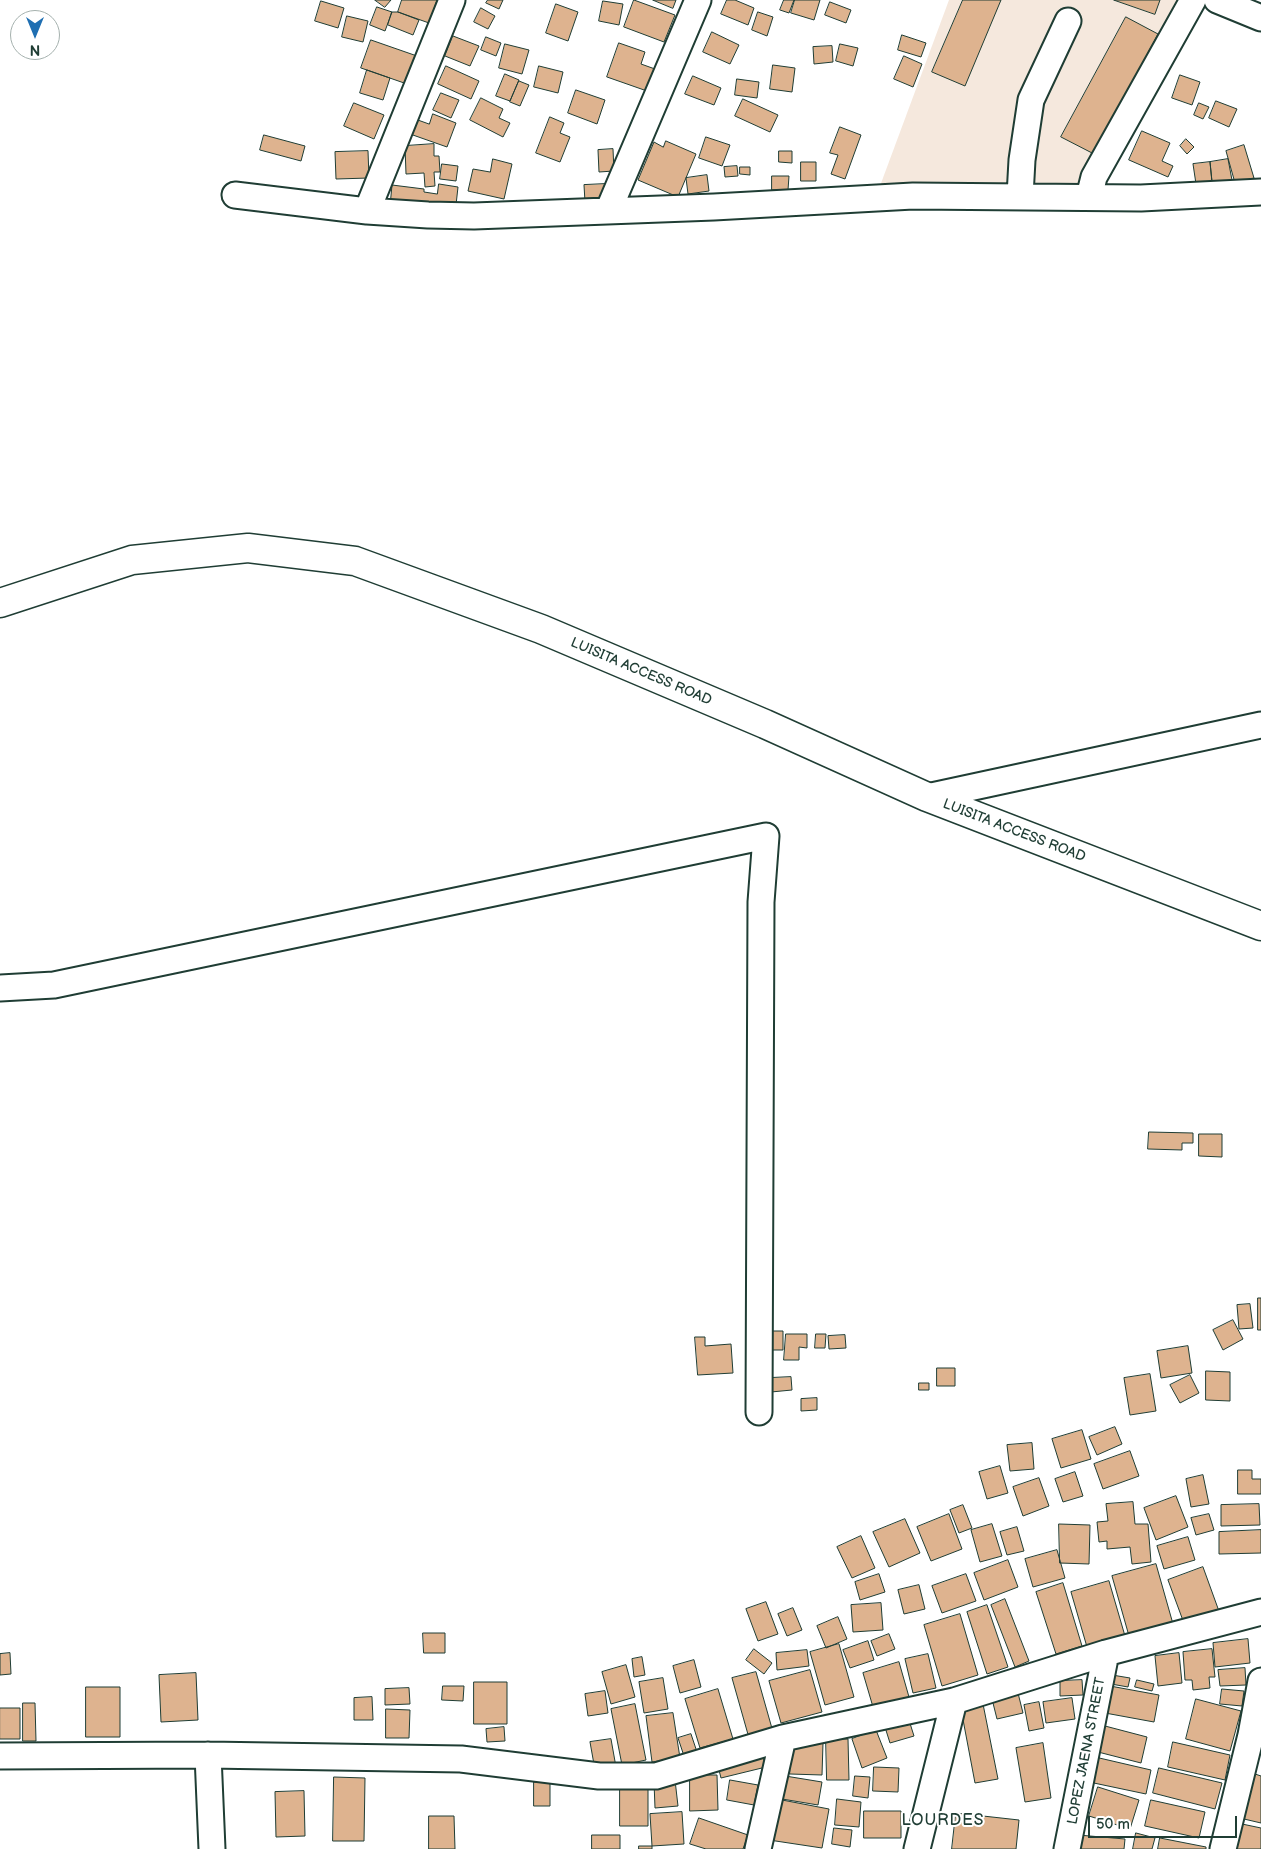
<!DOCTYPE html>
<html>
<head>
<meta charset="utf-8">
<style>
  body { margin:0 }
  #map { position:relative; width:1261px; height:1849px; overflow:hidden; background:#fff; font-family:"Balsamiq Sans",sans-serif }
  canvas { display:block }
  .north { position:absolute; left:10px; top:10px; width:50px; height:50px; box-sizing:border-box; background:#fff; border:1px solid #a5b1ae; border-radius:50%; rotate:180deg; font-size:14px; font-weight:700; line-height:20px; text-align:center; color:#1f3d34 }
  .north::after { content:''; display:block; margin:auto; width:18px; height:22px; background:#1f6fb2; clip-path:polygon(50% 0,100% 100%,50% 72%,0 100%) }
  .scale { position:absolute; left:1088px; top:1816px; width:149px; height:22px; box-sizing:border-box; border:2px solid #1f3d34; border-top:0; padding-left:6px; font-size:15px; line-height:18px; white-space:nowrap; color:#1f3d34; -webkit-text-stroke:4px #fff; paint-order:stroke }
</style>
</head>
<body>
<div id="map">
<canvas width="1261" height="1849"></canvas>
<div class="north">N</div>
<div class="scale">50 m</div>
</div>
<script>
const c = document.querySelector('canvas').getContext('2d');
c.lineJoin = 'round';
function fill(path, color) {
  c.fillStyle = color;
  c.fill(path, 'evenodd');
}
function strokePath(path, color, width, dash) {
  c.strokeStyle = color;
  c.lineWidth = width;
  c.lineCap = dash ? 'butt' : 'round';
  c.setLineDash(dash || []);
  c.stroke(path);
}
function label(font, color, halo, rows, align = 'center') {
  c.font = font + ' "Balsamiq Sans",sans-serif';
  c.lineWidth = 4;
  c.setLineDash([]);
  c.textBaseline = 'middle';
  c.strokeStyle = halo;
  c.fillStyle = color;
  for (const [text, x, y, turn = 0] of rows) {
    c.save();
    c.translate(x, y);
    c.rotate((+turn || 0) * Math.PI / 180);
    c.textAlign = isNaN(turn) ? turn : align;
    if (halo) c.strokeText(text, 0, 0);
    c.fillText(text, 0, 0);
    c.restore();
  }
}
fill(new Path2D(`
  M949,0H1185L1085,183L880,186Z`), '#f5e8dd');
const building = new Path2D(`
  M375,0H391L385,7Z
  M402,0H437L429,23L398,12Z
  M488,0H503L499,9L486,3Z
  M634,0L675,15L664,42L624,27Z
  M653,0H676L673,8Z
  M727,0H735L754,8L748,25L721,14Z
  M784,0H794L789,13L780,10Z
  M795,0H820L814,20L791,13Z
  M963,0H1001L965,86L932,72Z
  M1114,0H1160L1155,14Z
  M321,1L344,8L338,28L315,21Z
  M603,1L623,4L619,25L599,21Z
  M830,2L851,10L846,23L825,15Z
  M556,4L578,12L568,41L546,33Z
  M377,7L392,12L385,31L370,25Z
  M481,8L495,16L488,29L474,22Z
  M392,12H398L419,20L413,35L388,25Z
  M758,12L773,17L767,36L752,30Z
  M347,16L368,21L363,42L342,37Z
  M1126,17L1158,34L1094,154L1061,137Z
  M712,32L739,45L730,64L703,52Z
  M902,35L926,43L921,57L898,50Z
  M453,36L479,46L470,66L445,56Z
  M486,37L501,43L496,56L481,50Z
  M371,40L417,56L407,84L361,68Z
  M619,43L645,52L641,64L655,69L647,91L607,77Z
  M505,44L529,50L522,74L499,68Z
  M840,44L858,48L853,66L836,61Z
  M832,46L833,62L814,64L813,47Z
  M904,56L922,64L913,87L894,79Z
  M773,65L795,68L792,92L770,89Z
  M446,66L479,81L471,99L438,84Z
  M539,66L563,72L558,93L534,87Z
  M367,70L390,78L383,100L360,93Z
  M505,74L519,80L510,101L496,96Z
  M1180,75L1200,82L1192,105L1172,98Z
  M693,76L721,88L714,105L685,94Z
  M737,79L759,82L757,98L735,95Z
  M519,81L529,85L520,106L510,102Z
  M576,90L605,100L597,124L568,113Z
  M441,93L459,100L451,118L433,110Z
  M481,98L503,109L499,118L510,123L503,137L470,120Z
  M743,99L778,115L770,132L735,116Z
  M1216,101L1237,109L1229,127L1209,118Z
  M354,103L384,115L374,139L344,126Z
  M1199,103L1209,107L1203,119L1194,115Z
  M433,114L456,123L447,147L410,134L415,119L429,124Z
  M550,117L564,123L560,133L570,137L560,162L536,153Z
  M840,127L861,135L845,179L831,174L838,155L830,153Z
  M1142,131L1170,143L1162,161L1173,166L1168,177L1129,160Z
  M264,135L305,146L301,161L260,150Z
  M706,137L730,145L722,166L699,158Z
  M1186,139L1194,147L1187,154L1180,146Z
  M666,141L696,154L678,197L638,180L654,142L663,147Z
  M434,144V156H439L440,172H434L435,186L425,187L424,173L406,174L405,146Z
  M1244,145L1254,178L1235,183L1226,151Z
  M613,149L614,171L599,172L598,150Z
  M368,151L369,178L336,179L335,152Z
  M779,151H792V163L779,162Z
  M493,159L512,164L504,199L468,191L473,169L490,172Z
  M1228,159L1232,180L1212,182L1210,162Z
  M801,162H816V181H801Z
  M1210,162L1212,182L1196,184L1193,164Z
  M442,164L458,166L456,181L440,179Z
  M737,166L738,176L725,177L724,167Z
  M740,167H750V175L740,174Z
  M707,175L709,191L688,194L686,178Z
  M772,176H789L788,190H772Z
  M439,184L458,187L455,214L390,206L392,185L424,189V192L437,194Z
  M605,184L606,201L585,202L584,185Z
  M1149,1132L1193,1133V1143H1182V1150L1148,1149Z
  M1199,1134H1222V1157L1199,1156Z
  M1258,1298H1261V1330H1258Z
  M1250,1304L1253,1328L1239,1329L1237,1305Z
  M1233,1320L1243,1339L1223,1350L1213,1330Z
  M769,1331H783V1350H769Z
  M786,1334H807V1348L799,1347V1360H784Z
  M816,1334H826L825,1348H815Z
  M845,1335L846,1348L829,1349L828,1336Z
  M695,1337H705V1346L731,1344L733,1373L698,1375Z
  M1188,1346L1192,1373L1161,1378L1157,1351Z
  M937,1368H955V1386H937Z
  M1206,1371L1230,1372V1401L1206,1400Z
  M1150,1374L1156,1411L1130,1415L1124,1378Z
  M1190,1375L1199,1393L1180,1403L1170,1385Z
  M791,1377L792,1390L771,1392L770,1378Z
  M919,1383H929V1390H919Z
  M817,1398V1410L801,1411V1399Z
  M1115,1427L1122,1444L1097,1455L1089,1437Z
  M1082,1430L1091,1459L1061,1468L1052,1439Z
  M1032,1443L1034,1469L1010,1471L1007,1445Z
  M1130,1451L1139,1476L1103,1489L1094,1464Z
  M1000,1466L1008,1493L987,1499L979,1472Z
  M1238,1470H1252V1479H1261V1494H1238Z
  M1075,1472L1083,1496L1063,1502L1055,1479Z
  M1203,1475L1209,1504L1191,1507L1186,1479Z
  M1039,1478L1049,1506L1023,1516L1013,1487Z
  M1176,1496L1188,1527L1156,1540L1144,1508Z
  M1133,1502L1135,1524H1148L1151,1562L1132,1564L1130,1547L1107,1549V1541L1099,1542L1097,1522L1108,1521L1106,1504Z
  M1259,1504L1260,1525L1221,1526V1505Z
  M963,1505L972,1528L959,1533L950,1510Z
  M949,1514L962,1549L931,1561L917,1527Z
  M1209,1514L1214,1530L1196,1535L1191,1518Z
  M905,1519L920,1553L889,1567L873,1532Z
  M992,1524L1002,1556L980,1562L971,1530Z
  M1059,1524L1090,1525L1089,1564L1060,1563Z
  M1017,1527L1024,1551L1007,1555L1000,1532Z
  M1261,1530V1553L1219,1554V1532Z
  M861,1536L875,1568L852,1578L837,1547Z
  M1188,1537L1195,1560L1164,1569L1157,1546Z
  M1057,1550L1065,1578L1033,1587L1025,1559Z
  M1008,1560L1018,1587L984,1600L974,1573Z
  M1156,1564L1173,1624L1129,1636L1112,1576Z
  M1203,1567L1220,1614L1185,1626L1168,1580Z
  M879,1574L885,1592L860,1600L855,1582Z
  M966,1574L976,1601L942,1613L932,1586Z
  M1109,1581L1125,1636L1087,1647L1071,1592Z
  M1063,1583L1082,1646L1056,1654L1036,1592Z
  M919,1585L925,1609L904,1614L898,1590Z
  M1005,1599L1029,1661L1015,1667L991,1605Z
  M766,1602L778,1634L758,1641L746,1609Z
  M881,1603L883,1630L853,1632L851,1605Z
  M987,1605L1008,1667L987,1674L967,1612Z
  M793,1608L802,1630L787,1636L778,1614Z
  M960,1614L978,1675L942,1686L924,1625Z
  M838,1617L847,1639L826,1648L817,1626Z
  M423,1633H445V1653H424Z
  M889,1634L895,1649L877,1656L871,1641Z
  M1248,1639L1250,1663L1215,1667L1213,1643Z
  M868,1641L874,1660L850,1668L843,1650Z
  M839,1644L854,1697L825,1705L810,1652Z
  M754,1649L772,1663L764,1674L746,1660Z
  M1212,1649L1215,1677H1209L1210,1688L1193,1690L1192,1680H1185L1183,1652Z
  M807,1650L809,1666L777,1670L776,1653Z
  M10,1653L11,1674L0,1675V1654Z
  M1179,1653L1182,1683L1158,1686L1155,1656Z
  M928,1654L936,1688L913,1693L905,1659Z
  M642,1657L645,1675L634,1677L632,1659Z
  M694,1660L701,1687L680,1693L673,1666Z
  M899,1662L909,1697L873,1707L863,1673Z
  M626,1665L635,1697L611,1704L602,1672Z
  M1245,1668L1246,1685L1220,1686L1218,1670Z
  M810,1670L822,1712L781,1723L769,1681Z
  M756,1672L773,1732L749,1738L732,1678Z
  M196,1673L198,1720L161,1722L159,1675Z
  M1112,1675L1130,1678L1128,1687L1111,1684Z
  M663,1678L668,1709L644,1713L639,1682Z
  M1082,1680L1083,1695L1060,1696V1681Z
  M1137,1680L1154,1684L1152,1691L1135,1687Z
  M474,1682H507V1724H474Z
  M443,1686H464L463,1701L442,1700Z
  M1110,1686L1159,1695L1154,1722L1105,1713Z
  M86,1687H120V1737H86Z
  M409,1688L410,1704L385,1705V1689Z
  M718,1689L733,1739L700,1748L685,1699Z
  M1222,1689L1244,1691L1242,1706L1220,1704Z
  M605,1691L608,1713L588,1716L585,1694Z
  M1018,1693L1023,1713L997,1719L992,1699Z
  M372,1697L373,1720H354V1698Z
  M1072,1698L1075,1719L1046,1723L1043,1702Z
  M1196,1699L1241,1711L1230,1751L1186,1739Z
  M1039,1702L1044,1728L1029,1731L1024,1705Z
  M23,1703H35L36,1741H23Z
  M635,1704L646,1760L622,1765L611,1709Z
  M983,1704L998,1779L975,1783L961,1709Z
  M0,1708H20V1739H0Z
  M386,1709L410,1710L409,1738H386Z
  M673,1713L680,1758L652,1762L646,1716Z
  M908,1717L914,1736L890,1743L884,1724Z
  M1105,1726L1147,1737L1141,1763L1098,1752Z
  M504,1727L505,1741L487,1742L486,1729Z
  M876,1730L887,1758L862,1768L852,1739Z
  M691,1734L698,1755L685,1759L678,1738Z
  M611,1739L616,1767L595,1770L590,1742Z
  M826,1739H848L849,1780H827Z
  M791,1742L823,1743L822,1775L790,1774Z
  M1173,1742L1230,1755L1225,1780L1168,1767Z
  M1043,1743L1051,1798L1025,1802L1016,1748Z
  M762,1752L766,1767L721,1778L717,1762Z
  M1095,1757L1151,1770L1146,1794L1089,1782Z
  M874,1767L899,1768L898,1792L873,1791Z
  M1159,1768L1222,1783L1215,1809L1153,1793Z
  M1255,1774L1261,1776V1823L1244,1819Z
  M690,1775H717L718,1810L690,1811Z
  M779,1775L822,1782L818,1805L776,1798Z
  M855,1776L870,1777L868,1798L853,1796Z
  M334,1777L365,1778L364,1841H333Z
  M675,1780L678,1806L655,1808L654,1782Z
  M730,1780L758,1785L754,1805L727,1800Z
  M534,1782H550V1806H534Z
  M1098,1787L1139,1800L1130,1829L1089,1816Z
  M620,1789H648V1826H620Z
  M304,1791L305,1836L276,1837L275,1792Z
  M777,1799L829,1809L822,1848L769,1840Z
  M837,1799L861,1802L859,1827L835,1825Z
  M1151,1800L1205,1812L1199,1838L1145,1826Z
  M864,1811H901V1838H864Z
  M682,1812L684,1844L652,1846L650,1814Z
  M956,1813L1019,1820L1016,1849H952Z
  M429,1816H454L455,1849H429Z
  M699,1818L748,1835L743,1849H706L690,1844Z
  M1242,1824L1261,1828V1849H1237Z
  M834,1828L852,1830L850,1847L832,1844Z
  M1136,1833L1155,1838L1152,1849H1133Z
  M592,1835H620V1849H592Z
  M1078,1835L1125,1839L1124,1849H1076Z
  M1160,1838L1206,1847V1849H1158Z
  M639,1846H652V1849H639Z`);
fill(building, '#deb38f');
strokePath(building, '#1f3d34', 1);
const minor = new Path2D(`
  M1217,0L1261,18
  M235,195L367,211L428,215L474,216L714,207L913,196L1141,198L1261,192
  M1020,196L1022,160L1031,100L1068,21
  M1089,197L1094,177L1193,0
  M609,209L698,0
  M367,211L452,0
  M927,797L1261,725
  M0,988L54,985L766,836L761,902L759,1412
  M208,1755L212,1849
  M0,1756L208,1755L461,1759L599,1776H656L783,1738L954,1701L1106,1653L1261,1612
  M758,1849L783,1738
  M917,1849L954,1701
  M1067,1849L1106,1653
  M1223,1849L1251,1735L1261,1681`);
const major = new Path2D(`
  M0,603L132,560L248,548L355,561L541,629L765,724L927,797L1261,926`);
strokePath(minor, '#1f3d34', 29);
strokePath(major, '#1f3d34', 31);
strokePath(minor, '#fff', 25);
strokePath(major, '#fff', 28);
label('14px', '#1f3d34', '#fff', [
  ["LUISITA ACCESS ROAD",641,672,23],
  ["LUISITA ACCESS ROAD",1014,831,21],
  ["LOPEZ JAENA STREET",1087,1751,-79]
]);
c.letterSpacing = '1px';
label('16px', '#1f3d34', '#fff', [
  ["LOURDES",943,1821]
]);
c.letterSpacing = '0px';
</script>
</body>
</html>
